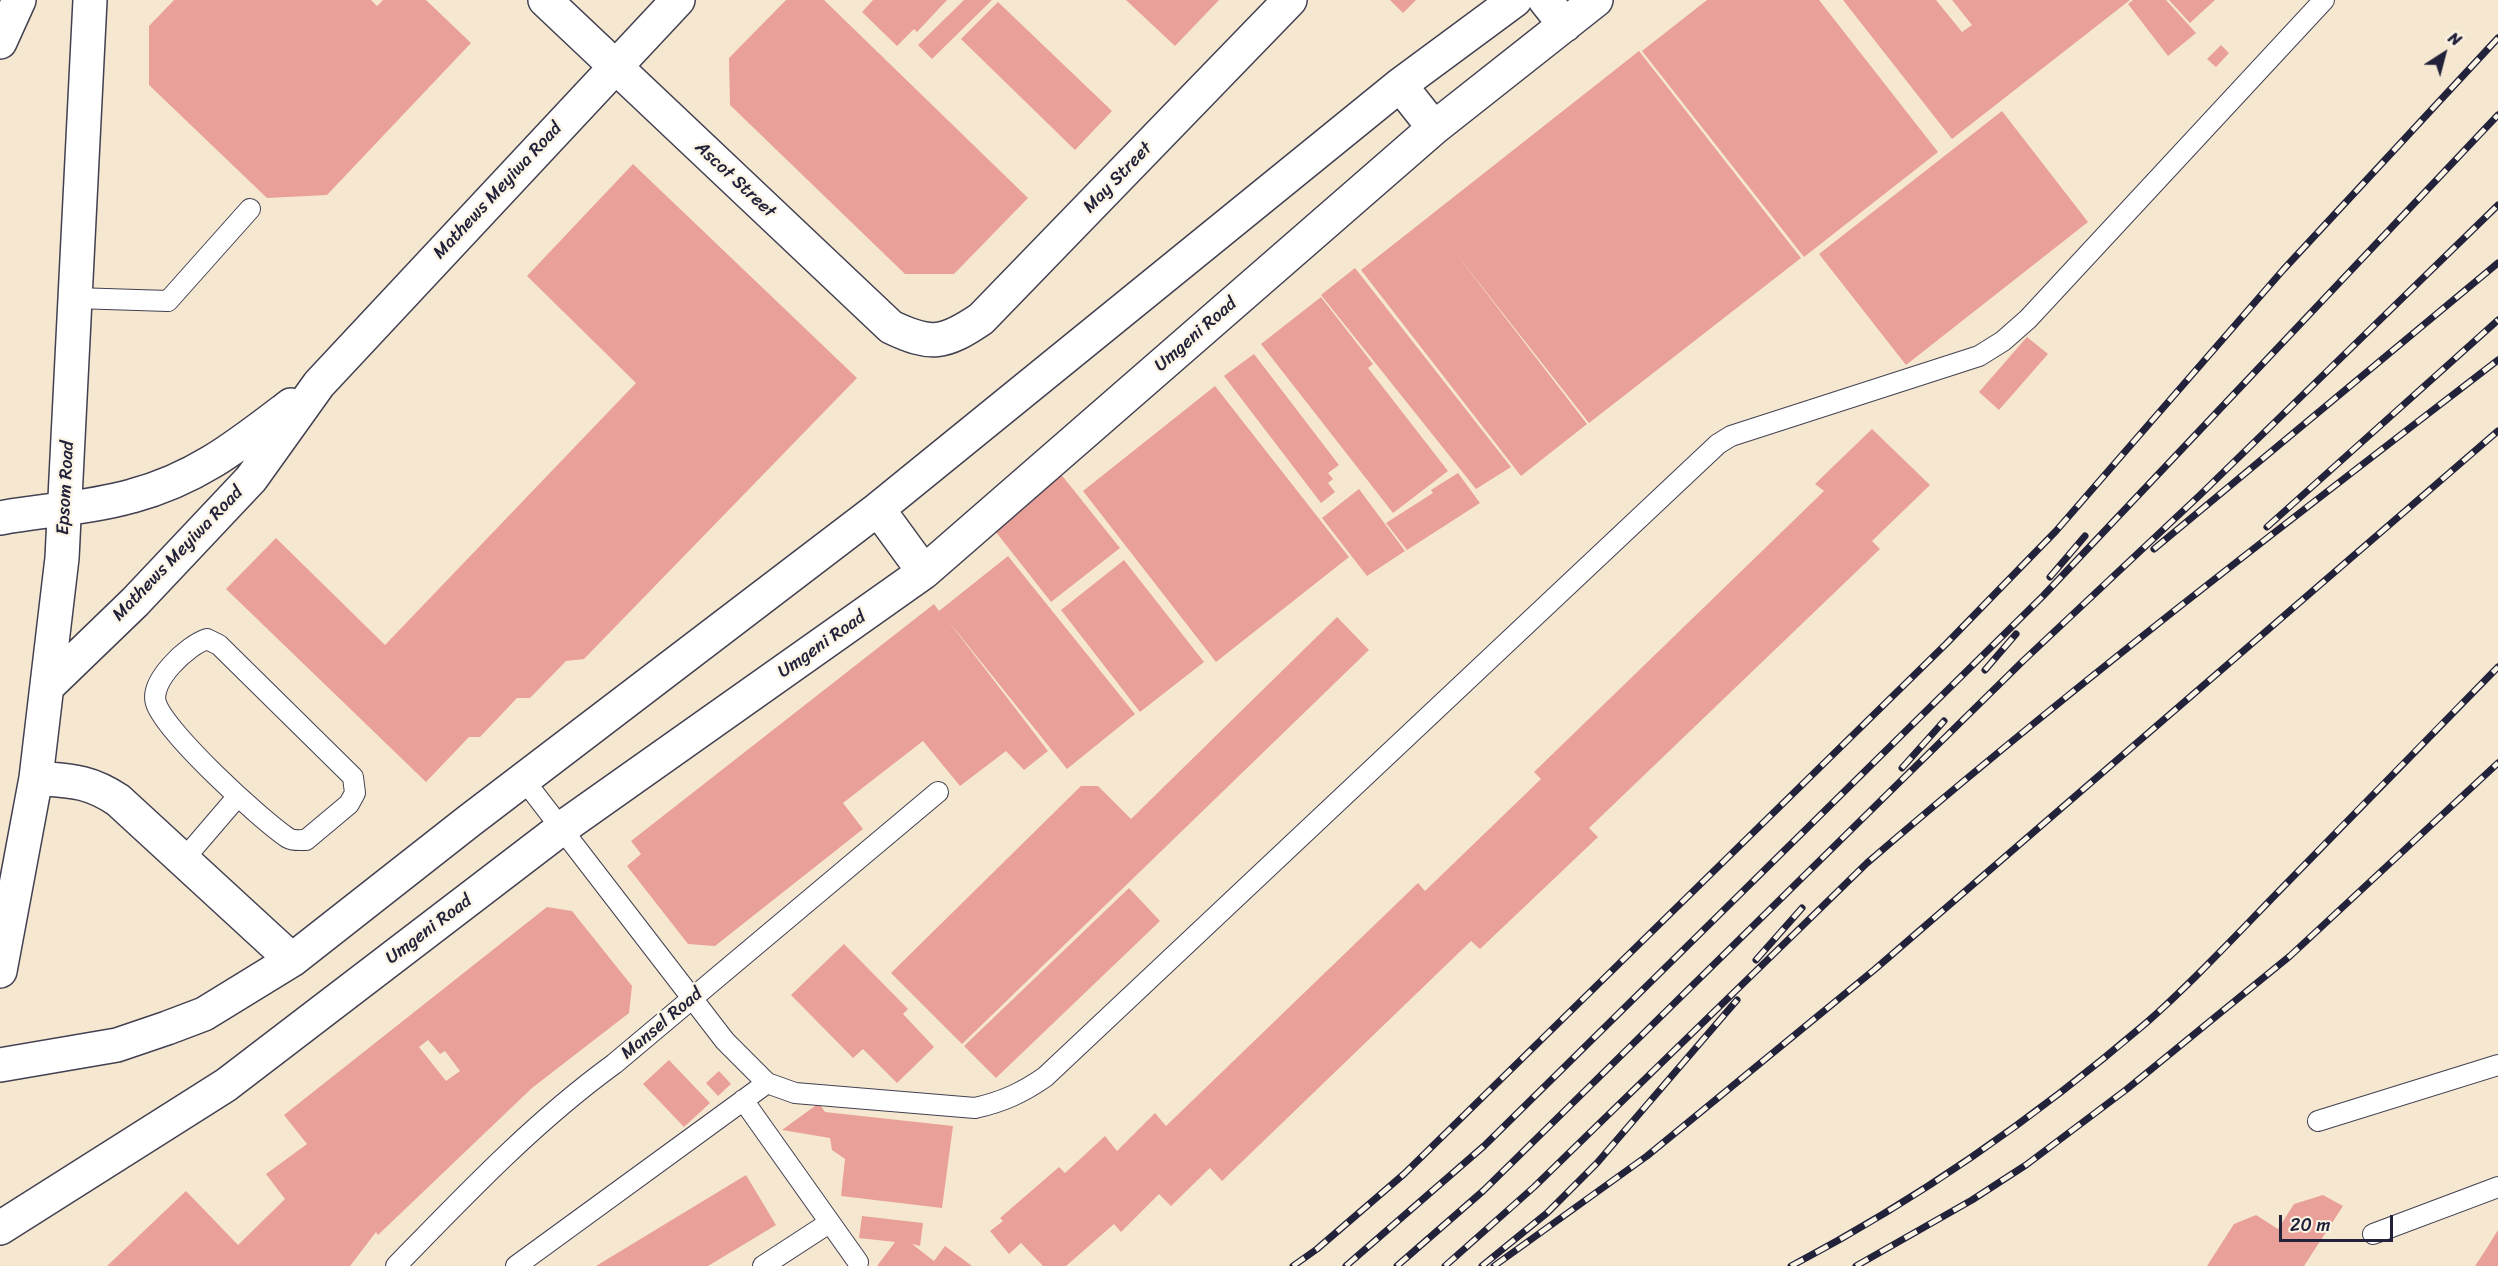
<!DOCTYPE html>
<html>
<head>
<meta charset="utf-8">
<style>
  body { margin:0 }
  #map { position:relative; width:2498px; height:1266px; overflow:hidden; background:#f6e8d0; font-family:Sriracha,sans-serif }
  canvas { display:block }
  .north { position:absolute; left:2414px; top:24px; width:60px; height:60px; -webkit-text-stroke:4px #fcf5e5; paint-order:stroke; rotate:36deg; font-size:16px; font-weight:700; line-height:24px; text-align:center; color:#22223b }
  .north::after { content:''; display:block; margin:auto; width:21px; height:27px; background:#22223b; clip-path:polygon(50% 0,100% 100%,50% 72%,0 100%) }
  .scale { position:absolute; left:2279px; top:1215px; width:114px; height:27px; box-sizing:border-box; border:3px solid #22223b; border-top:0; padding-left:8px; font-size:18px; line-height:21px; white-space:nowrap; color:#22223b; -webkit-text-stroke:4px #fcf5e5; paint-order:stroke }
</style>
</head>
<body>
<div id="map">
<canvas width="2498" height="1266"></canvas>
<div class="north">N</div>
<div class="scale">20 m</div>
</div>
<script>
const c = document.querySelector('canvas').getContext('2d');
c.lineJoin = 'round';
function fill(path, color) {
  c.fillStyle = color;
  c.fill(path, 'evenodd');
}
function strokePath(path, color, width, dash) {
  c.strokeStyle = color;
  c.lineWidth = width;
  c.lineCap = dash ? 'butt' : 'round';
  c.setLineDash(dash || []);
  c.stroke(path);
}
function label(font, color, halo, rows, align = 'center') {
  c.font = font + ' Sriracha,sans-serif';
  c.lineWidth = 5;
  c.setLineDash([]);
  c.textBaseline = 'middle';
  c.strokeStyle = halo;
  c.fillStyle = color;
  for (const [text, x, y, turn = 0] of rows) {
    c.save();
    c.translate(x, y);
    c.rotate((+turn || 0) * Math.PI / 180);
    c.textAlign = isNaN(turn) ? turn : align;
    if (halo) c.strokeText(text, 0, 0);
    c.fillText(text, 0, 0);
    c.restore();
  }
}
fill(new Path2D(`
  M174,0H371L377,6L383,0H426L471,43L327,195L267,198L149,85V26Z
  M786,0H824L1028,198L954,274H905L730,105L729,58Z
  M873,0H947L917,32L914,29L897,46L862,12Z
  M964,0H992L932,59L918,45Z
  M1126,0H1219L1175,46Z
  M1390,0H1416L1403,13Z
  M1707,0H1819L1938,152L1804,257L1642,51Z
  M1843,0H1936L1962,32L1972,25L1952,0H2130L1952,139Z
  M2133,0H2166L2196,33L2168,56L2128,4Z
  M2169,0H2215L2190,23Z
  M998,2L1112,111L1075,150L961,39Z
  M2221,45L2229,53L2216,67L2207,59Z
  M1639,51L1801,258L1589,423L1454,251L1587,424L1521,476L1361,270Z
  M2002,111L2088,222L1906,365L1819,254Z
  M633,164L857,378L584,659L566,661L530,698H517L480,737H469L426,782L226,589L276,538L385,645L636,383L527,276Z
  M1355,268L1511,467L1476,489L1321,295Z
  M1321,297L1373,364L1368,368L1448,471L1393,513L1261,344Z
  M2027,337L2048,354L1999,410L1979,392Z
  M1254,354L1339,465L1328,473L1333,479L1328,483L1335,492L1321,503L1224,376Z
  M1215,386L1349,557L1216,662L1083,491Z
  M1872,429L1930,485L1872,541L1880,549L1589,828L1598,837L1480,949L1471,941L1222,1181L1210,1168L1171,1206L1159,1194L1121,1232L1114,1224L1066,1266H1043L1021,1243L1009,1254L990,1231L1003,1221L1000,1218L1059,1167L1065,1173L1105,1136L1117,1151L1155,1113L1166,1126L1418,883L1425,891L1541,779L1534,772L1824,491L1815,484Z
  M1060,473L1120,548L1051,602L992,527Z
  M1458,473L1480,503L1407,550L1386,523L1433,493L1431,490Z
  M1359,489L1405,551L1367,576L1322,518Z
  M1008,556L1135,714L1067,769L946,618L1048,751L1024,770L1006,751L960,786L923,741L843,803L863,829L715,946L688,944L627,866L641,854L631,841L934,604L939,611Z
  M1124,560L1204,662L1140,712L1061,610Z
  M1337,617L1369,650L962,1044L891,973L1081,786H1098L1131,819Z
  M1129,888L1160,921L996,1078L964,1046Z
  M547,907L572,911L632,986L629,1013L532,1088L378,1235L376,1232L350,1266H107L186,1191L238,1245L285,1199L266,1174L307,1144L284,1115ZM428,1040L440,1054L445,1051L460,1071L446,1081L419,1047Z
  M844,944L908,1009L903,1014L934,1047L897,1083L863,1049L853,1058L791,995Z
  M669,1060L710,1103L684,1127L643,1084Z
  M719,1071L731,1084L718,1096L706,1083Z
  M819,1103L825,1112L953,1126L942,1208L841,1196L845,1159L832,1150L830,1138L782,1130Z
  M746,1175L776,1225L708,1266H596Z
  M2323,1195L2343,1206L2304,1266H2207L2234,1224L2256,1215L2278,1229L2294,1204Z
  M862,1216L923,1223L920,1246L912,1244L934,1261L945,1246L972,1266H877L895,1242L859,1238Z
  M2498,1230V1266H2475L2485,1251Z`), '#e9a098');
const lane = new Path2D(`
  M75,298L168,301L250,209
  M207,639L219,645L353,777L355,793L349,804L306,840C300,840 293,841 288,838C261,820 165,732 156,703C149,681 188,645 207,639Z
  M524,780L725,1041L767,1083L795,1093L975,1108C1002,1102 1022,1093 1045,1077L1718,444L1731,436L1979,356L2003,341L2028,319L2324,0
  M184,859L238,796
  M743,1100L858,1262
  M2318,1121L2498,1065
  M2373,1234L2498,1187
  M396,1266C465,1195 533,1123 614,1064L938,792
  M516,1266L767,1083
  M763,1266L829,1223`);
const street = new Path2D(`
  M545,0L891,327C931,346 944,344 981,319L1290,0`);
const secondary = new Path2D(`
  M1545,0L1565,25
  M0,42L19,0
  M1400,85L1434,128
  M878,509L924,572
  M0,518C44,510 90,508 132,496C197,479 240,444 291,405
  M48,686L135,602L251,479L319,384L678,0
  M36,778C70,781 88,780 118,800L292,960
  M0,971L36,778L62,558L90,0
  M0,1065L117,1045L167,1028L204,1014L292,960L469,821L878,509L1400,85L1515,0
  M0,1228L226,1085L562,828L924,572L1434,128L1596,0`);
strokePath(lane, '#424051', 22);
strokePath(street, '#424051', 36);
strokePath(secondary, '#424051', 36);
strokePath(lane, '#fff', 20);
strokePath(street, '#fff', 33);
strokePath(secondary, '#fff', 33);
const rail = new Path2D(`
  M2267,527L2498,320
  M2154,549L2498,263
  M2050,577L2085,536
  M1985,670L2016,634
  M1902,768L1944,721
  M1756,960L1802,908
  M1293,1266L1317,1249L1404,1174L1946,644L2056,531L2283,270L2498,38
  M1346,1266L1484,1146L2043,596L2498,115
  M1397,1266L1483,1191L2023,661L2200,495L2498,205
  M1445,1266L1534,1187L1867,863C2071,687 2285,524 2498,360
  M1482,1266L1547,1213L1597,1163L1737,1000
  M1494,1266L1647,1156L1874,970L2498,431
  M1791,1266C1919,1199 2036,1117 2146,1023C2194,981 2238,933 2282,888C2354,814 2426,740 2498,667
  M1856,1266L1972,1200L2026,1165L2127,1089L2290,956L2498,763`);
strokePath(rail, '#22223b', 7);
strokePath(rail, '#fcf5e5', 4.5, [14]);
label('18px', '#22223b', '#fcf5e5', [
  ["May Street",1118,178,-46],
  ["Ascot Street",735,180,43],
  ["Mathews Meyiwa Road",498,191,-47],
  ["Umgeni Road",1196,335,-41],
  ["Epsom Road",66,488,-87],
  ["Mathews Meyiwa Road",178,554,-46],
  ["Umgeni Road",822,645,-35],
  ["Umgeni Road",429,930,-37],
  ["Mansel Road",662,1024,-40]
]);
</script>
</body>
</html>
